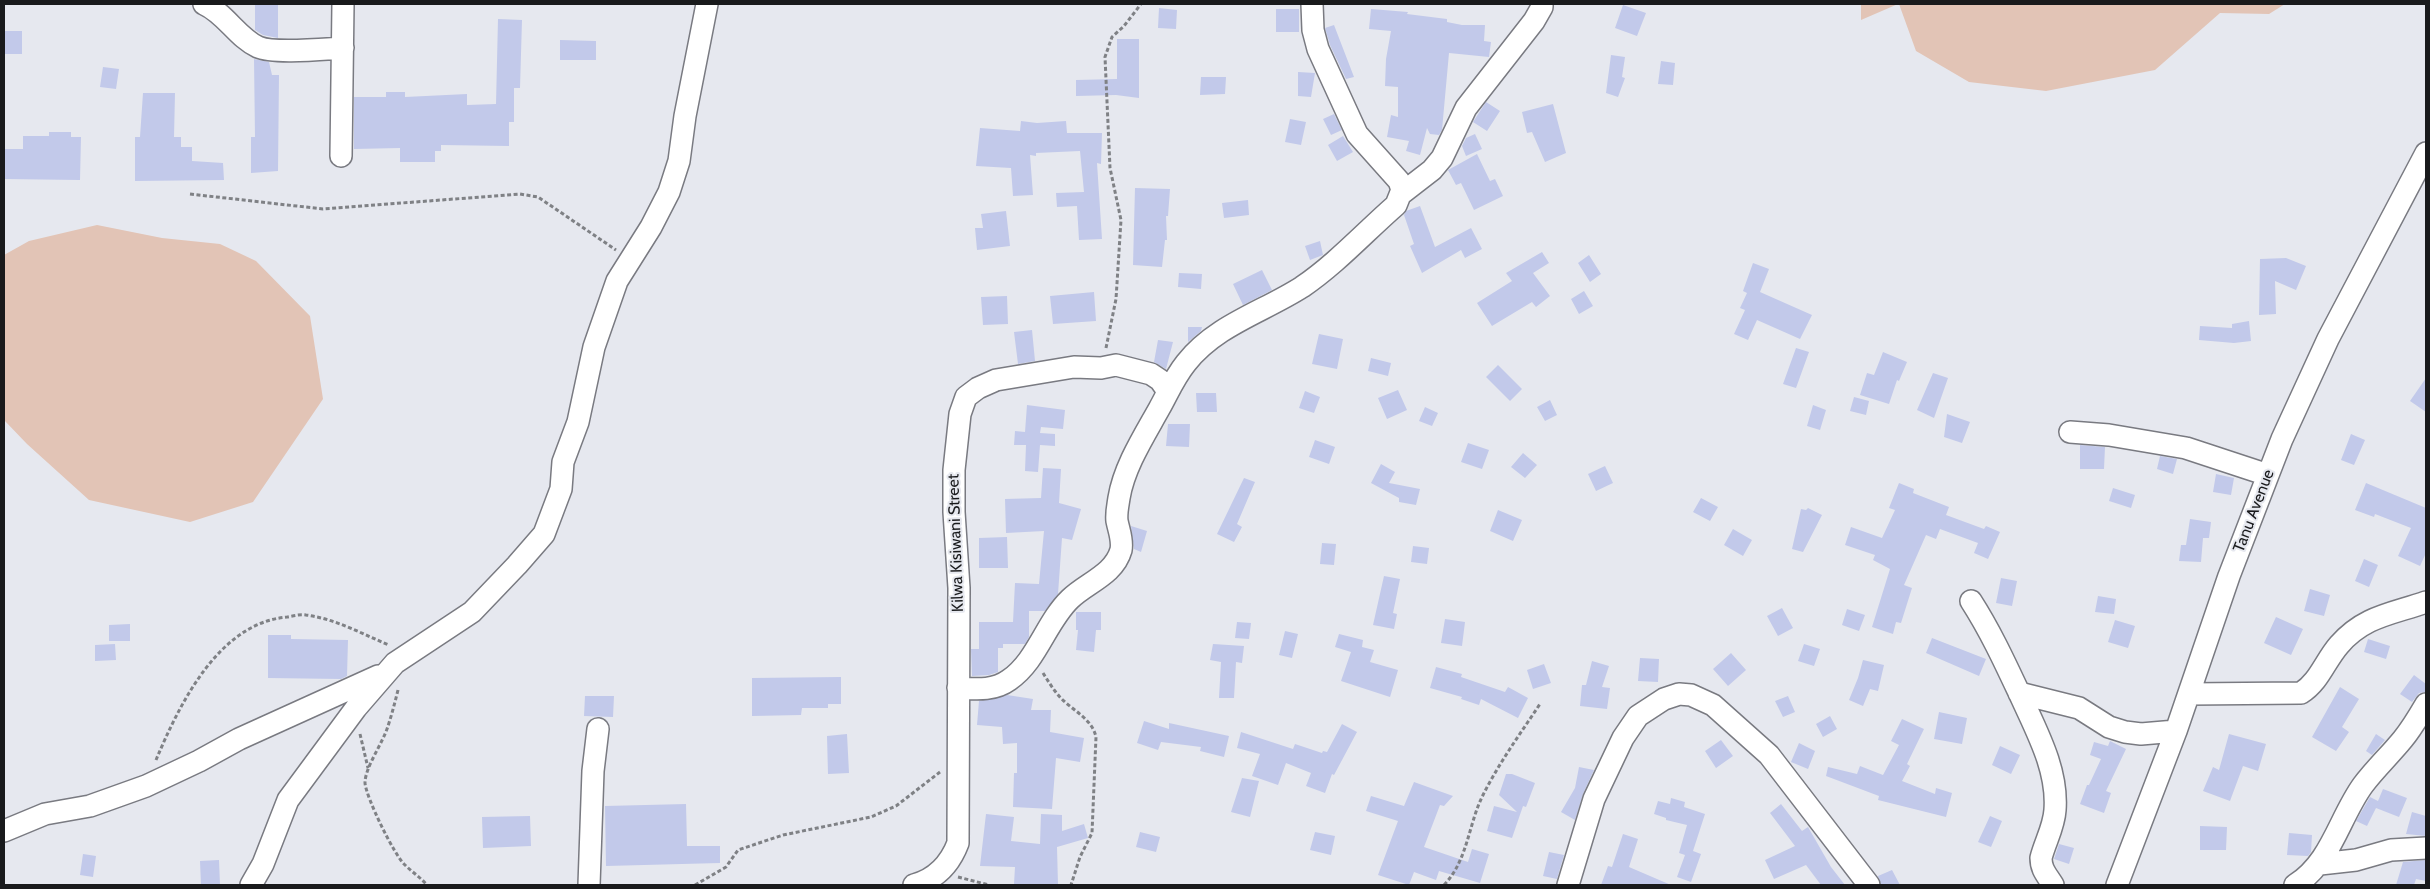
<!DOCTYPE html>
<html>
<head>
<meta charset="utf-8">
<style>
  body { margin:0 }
  #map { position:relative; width:2430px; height:889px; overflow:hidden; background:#e6e8ef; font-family:Cabin,sans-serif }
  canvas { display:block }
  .frame { position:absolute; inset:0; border:5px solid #191a1c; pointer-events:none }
</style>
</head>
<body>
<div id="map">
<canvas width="2430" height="889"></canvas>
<div class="frame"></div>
</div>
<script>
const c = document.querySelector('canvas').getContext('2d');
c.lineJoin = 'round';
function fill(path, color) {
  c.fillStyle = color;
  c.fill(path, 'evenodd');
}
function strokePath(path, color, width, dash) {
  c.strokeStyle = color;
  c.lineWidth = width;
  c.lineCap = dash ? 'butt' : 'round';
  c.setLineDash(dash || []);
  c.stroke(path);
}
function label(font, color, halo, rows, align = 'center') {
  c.font = font + ' Cabin,sans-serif';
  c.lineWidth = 4;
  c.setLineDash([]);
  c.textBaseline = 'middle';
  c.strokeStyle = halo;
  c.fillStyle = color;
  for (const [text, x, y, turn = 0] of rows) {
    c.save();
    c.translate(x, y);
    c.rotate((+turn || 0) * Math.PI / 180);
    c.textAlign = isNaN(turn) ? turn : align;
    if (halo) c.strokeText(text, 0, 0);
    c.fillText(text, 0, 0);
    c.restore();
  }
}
fill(new Path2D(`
  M1861,4H1898L1861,20Z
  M1899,4H2285L2269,14L2220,13L2155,70L2046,91L1969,82L1916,51Z
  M97,225L162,238L220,244L256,261L310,316L323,399L253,502L190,522L89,500L27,444L4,420V255L29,241Z`), '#e2c4b6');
fill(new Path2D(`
  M255,4H278V38L263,35L255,30Z
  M1623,5L1646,13L1637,36L1615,28Z
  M1159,8L1177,10L1176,29L1158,28Z
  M1276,9H1299V32H1276Z
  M1371,9L1408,12L1407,14L1447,19V22L1462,25H1485L1484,41L1491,42L1489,57L1449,53L1442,130L1439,135L1430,134L1427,128L1420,155L1406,151L1409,141L1387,137L1391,115L1398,117V87L1385,86L1386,59L1391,31L1369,29Z
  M498,19L522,20L520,88H514V122H509V146L441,145V151H435V162H400V148L354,149V97H386V92H405V97L467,94V105L496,104Z
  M1334,25L1354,77L1346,79L1330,45L1325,28Z
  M4,31H22V54H4Z
  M1117,39H1139V98L1116,95L1076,96V80L1117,79Z
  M560,40L596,41V60H560Z
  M1611,55L1625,57L1622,77L1625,78L1618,97L1606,93Z
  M254,59L269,62L272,75H279L278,171L251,173V137H255Z
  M1661,61L1675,63L1673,85L1658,84Z
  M103,67L119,69L116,89L100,87Z
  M1298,72L1315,73L1311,97L1298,96Z
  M1201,77H1226L1225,94L1200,95Z
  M143,93H175L174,137H181V147H192V161L223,163L224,180L135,181V137H140Z
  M1486,102L1500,111L1487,131L1473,122Z
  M1553,104L1566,153L1545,162L1532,132L1527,133L1522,112Z
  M1334,114L1342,130L1331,135L1323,119Z
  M1290,119L1306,122L1301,145L1285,142Z
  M1021,121L1037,123L1066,121L1067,133H1102L1101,164L1097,163L1102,239L1079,240L1077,206L1057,207L1056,193L1084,192L1080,151L1036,153V156L1030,155L1033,195L1013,196L1011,168L976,166L980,128L1020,131Z
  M49,132H71V137H81L80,180L4,179V149H23V136H49Z
  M1475,134L1482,149L1466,156L1462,146L1466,138Z
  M1343,136L1353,152L1337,161L1328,145Z
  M1477,154L1490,181L1495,179L1503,196L1474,210L1461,183L1456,185L1448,170Z
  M1135,188L1170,189L1168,216H1166L1167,240H1165L1162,267L1133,265Z
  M1248,200L1249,215L1224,218L1222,203Z
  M1420,206L1435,247L1471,228L1482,249L1465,258L1461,250L1422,273L1410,246L1414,244L1404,215L1406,211Z
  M1006,211L1010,246L977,250L975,228H983L981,214Z
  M1320,241L1323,255L1310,260L1305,246Z
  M1542,252L1549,263L1533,273L1550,296L1536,307L1532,302L1492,326L1477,303L1512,281L1506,273Z
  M1589,255L1601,274L1590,282L1578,263Z
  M2286,258L2306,266L2296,290L2275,281L2276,314L2259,315L2260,259Z
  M1753,263L1769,269L1760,292L1812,315L1800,339L1757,320L1748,340L1734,334L1745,310L1740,308L1747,293L1743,291Z
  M1262,270L1272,290L1243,305L1233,284Z
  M1179,273L1202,274L1201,289L1178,287Z
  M1584,291L1593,306L1579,314L1571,299Z
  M1094,292L1096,321L1053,324L1050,296Z
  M1007,296L1008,324L983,325L981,297Z
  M2249,321L2251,341L2234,343L2199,340L2200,326L2232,328V324Z
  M1188,327H1202L1201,331L1188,342Z
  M1032,330L1035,361L1018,364L1014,332Z
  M1319,334L1343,339L1337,369L1312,364Z
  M1158,340L1173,342L1166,369L1154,362Z
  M1796,348L1809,352L1796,388L1783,384Z
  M1883,352L1907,362L1899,381L1897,380L1889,404L1860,395L1867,373L1874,375Z
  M1371,358L1391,363L1388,376L1368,371Z
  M1498,365L1522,389L1510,401L1486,377Z
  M1933,373L1948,378L1934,418L1917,410Z
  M2426,378V412L2410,401Z
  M1398,390L1407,410L1387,419L1378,398Z
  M1305,391L1320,397L1314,413L1299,408Z
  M1196,393H1216L1217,412H1197Z
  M1854,397L1869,401L1866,415L1850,411Z
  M1550,400L1557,415L1545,421L1537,407Z
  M1027,405L1065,410L1063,429L1041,427L1040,433L1055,434V446L1040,445L1038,472L1025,471L1026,445H1014L1015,431L1025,432Z
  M1813,405L1826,410L1820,430L1807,426Z
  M1425,407L1438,413L1432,426L1419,421Z
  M1947,414L1970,422L1962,443L1944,437Z
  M1168,424H1190L1189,447L1166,446Z
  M2351,434L2365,440L2354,465L2341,460Z
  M1315,440L1335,447L1329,464L1309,457Z
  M1468,443L1489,450L1482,469L1461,462Z
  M2080,445L2105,447L2104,469H2080Z
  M1523,453L1537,465L1525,478L1511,467Z
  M2160,456L2177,459L2173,474L2157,469Z
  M1381,464L1395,472L1389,483L1420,489L1416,505L1399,502V498L1371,483Z
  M1605,466L1613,483L1596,491L1588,474Z
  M1043,468L1061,469L1059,503L1081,509L1072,540L1062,538L1058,594L1045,611H1029V637L1025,644H1003V648H998V672L989,675L972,676L971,649H979V622H1013L1015,583L1039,584L1044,531L1006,533L1005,499L1041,498Z
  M2216,474L2234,478L2231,495L2213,492Z
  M1244,478L1255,482L1237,524L1242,527L1234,542L1217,534Z
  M1899,483L1914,489L1913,493L1949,507L1946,515L1984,529L1986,526L2000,532L1988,559L1974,553L1978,543L1940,529L1936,539L1926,535L1904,585L1912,588L1901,623L1896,622L1893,634L1872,627L1890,569L1873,560L1875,555L1845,545L1851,527L1882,538L1895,510L1889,508Z
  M2366,483L2426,508V553L2420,566L2398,556L2411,528L2375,514L2374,517L2355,510Z
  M2113,488L2135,495L2131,508L2109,501Z
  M1701,498L1718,507L1710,521L1693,512Z
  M1808,508L1822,515L1803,552L1792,549L1801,509L1806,510Z
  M1498,510L1522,520L1513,541L1490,531Z
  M2190,519L2211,522L2209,538H2203L2201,562L2179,561L2181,545H2186Z
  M1131,526L1147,531L1141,552L1134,549Z
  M1733,529L1752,540L1743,556L1724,545Z
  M1007,537L1008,568H979V538Z
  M1322,543L1336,544L1334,565L1320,564Z
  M1413,546L1429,548L1427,564L1411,562Z
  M2364,559L2378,565L2369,587L2355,581Z
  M1384,576L1400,579L1393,613L1397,614L1394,629L1373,625Z
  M2001,578L2017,581L2012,606L1996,603Z
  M2310,589L2330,595L2324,616L2304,611Z
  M2098,596L2116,599L2114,614L2095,612Z
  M1782,608L1793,628L1778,636L1767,616Z
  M1847,609L1865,615L1859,631L1842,625Z
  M1076,612H1101V630H1096L1094,652L1076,650L1078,630H1076Z
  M2276,617L2303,629L2291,655L2264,643Z
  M1445,619L1465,622L1462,646L1441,643Z
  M2115,620L2135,626L2128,648L2108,642Z
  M1237,622L1251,623L1249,639L1235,638Z
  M130,624V641H109V625Z
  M1285,631L1298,634L1292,658L1279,655Z
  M1339,634L1363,640L1362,647L1374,650L1370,662L1398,670L1390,697L1341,681L1351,652L1335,647Z
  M268,635H291V639L348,640L347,676L341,679L268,678Z
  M1932,638L1986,659L1979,676L1926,653Z
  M2368,639L2390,646L2386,659L2364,652Z
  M115,644L116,660L95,661V645Z
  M1213,644L1244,646L1242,663L1236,662L1234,698H1219L1221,662L1210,660Z
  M1804,644L1820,649L1814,666L1798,661Z
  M1731,653L1746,670L1728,686L1713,669Z
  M1640,658L1659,659L1658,682L1638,681Z
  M1863,660L1884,665L1878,691L1870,689L1863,706L1849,700L1858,678Z
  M1592,661L1609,666L1602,687L1610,688L1607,709L1580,706L1582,685H1586Z
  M1544,664L1551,683L1533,689L1527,670Z
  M1436,667L1462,674L1461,677L1505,692L1508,687L1528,698L1518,718L1481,699L1479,705L1461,699L1462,697L1430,688Z
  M2414,675L2426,684V692L2419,693L2412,702L2400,694Z
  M841,677V704H828V708H802L801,715L752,716V678Z
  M2340,687L2359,699L2342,727L2349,732L2336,751L2312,737Z
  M1007,695L1033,699L1031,710H1051L1050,732L1084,738L1080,762L1056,758L1052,809L1013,807L1014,773H1017V743L1003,744L1002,727L977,725L979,701Z
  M585,696H614L613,717L584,716Z
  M1788,696L1795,712L1783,717L1775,701Z
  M1939,712L1967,718L1962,744L1934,739Z
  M1830,716L1837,729L1823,737L1816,724Z
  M1902,719L1924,729L1907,764L1910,766L1902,781L1935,794L1936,788L1952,793L1946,817L1878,800L1879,796L1826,776L1828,767L1857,774L1860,766L1883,775L1899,745L1891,741Z
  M1144,721L1169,729V723L1229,736L1224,757L1200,751L1201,747L1161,742L1158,750L1137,743Z
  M1342,724L1357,732L1334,775L1332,774L1325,793L1306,786L1311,773L1286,763L1278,785L1252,776L1260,754L1237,748L1241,732L1293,749L1295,744L1322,753L1323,751L1327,752Z
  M847,734L849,773L828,774L827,736Z
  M2229,734L2266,744L2258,771L2243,766L2230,801L2203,791L2213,767L2219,770Z
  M2376,734L2385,740L2372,755L2366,751Z
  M1721,740L1733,756L1716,768L1705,751Z
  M2110,741L2126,749L2106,791L2111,793L2104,813L2080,804L2087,785H2089L2101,759L2090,755L2094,742L2108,746Z
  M1799,743L1815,751L1808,769L1791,762Z
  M2000,746L2020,755L2011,774L1992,765Z
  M1579,767L1594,770L1583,794L1575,820L1561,812L1575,788Z
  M1506,774H1512L1535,783L1526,807L1523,806L1512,838L1487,831L1494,806L1517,812L1499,795Z
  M1242,778L1259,781L1250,817L1231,812Z
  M1414,782L1453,796L1444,806L1440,805L1424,847L1468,862L1472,849L1489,854L1480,883L1439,871L1436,880L1414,872L1409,885L1378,875L1398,821L1366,811L1371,796L1404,806Z
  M2383,789L2407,798L2399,817L2376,808L2367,826L2356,821L2370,797L2378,801Z
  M1671,798L1685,802L1684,807L1705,814L1693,851L1701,854L1691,882L1677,877L1685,855L1679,853L1687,825L1666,820V818L1654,814L1658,801L1670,804Z
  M686,804L687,846H720V863L606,866L605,806Z
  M1781,804L1802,831L1808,827L1831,867L1845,885H1821L1806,865L1774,879L1765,860L1795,846L1770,813Z
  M2412,812L2426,816V836L2406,834Z
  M986,814L1014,817L1011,841L1040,844L1041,814L1062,815V831L1084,824L1088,838L1057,847L1058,885L1014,884L1015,867L980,866Z
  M530,816L531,846L483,848L482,817Z
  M1990,816L2002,821L1991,847L1978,842Z
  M2200,826L2227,827L2226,850H2200Z
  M1140,832L1160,837L1156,852L1136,847Z
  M1315,832L1335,836L1331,855L1310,850Z
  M2289,833L2312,835L2311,852L2308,856L2287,855Z
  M1623,834L1638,839L1629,867L1671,885H1601L1608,866L1612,867Z
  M2059,844L2074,848L2069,864L2054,859Z
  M1549,852L1564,855L1557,879L1543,876Z
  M83,854L96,856L93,877L80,875Z
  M219,860L220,885H201L200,861Z
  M2426,860V881L2416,879L2414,885H2396L2403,862Z
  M1892,870L1900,885H1881L1878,876Z`), '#c2c9ea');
const minor = new Path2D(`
  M204,4C225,13 238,38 258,47C274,54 324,49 343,48
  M341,156L343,4
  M1401,194L1432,170L1442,158L1466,108L1534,21L1542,7V4
  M2070,432L2109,435L2186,448L2268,475
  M1971,601C1991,632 2006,665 2022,699C2038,734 2058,771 2055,810C2054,827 2045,842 2041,858C2041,870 2047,875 2053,885
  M958,688C976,689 994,691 1009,680C1037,661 1046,622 1070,599C1086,583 1114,575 1121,550C1123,540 1119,531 1117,521C1116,513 1118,505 1119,498C1124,467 1144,436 1159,409C1168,393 1174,378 1186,363C1216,325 1263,312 1302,287C1336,264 1365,232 1396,205L1402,190L1399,181L1357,134L1318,49L1313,30L1312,4
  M2019,693L2079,708L2109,727L2125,732L2141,734L2176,731
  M2189,694L2301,693C2319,682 2325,661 2339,645C2364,616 2392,614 2426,602
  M4,831L45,814L90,806L146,786L199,761L239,739L378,676
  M2320,864L2356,860L2391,850L2426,848
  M251,885L263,864L288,800L356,708L395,663L472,612L517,565L544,534L561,489L563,462L578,422L594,347L617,281L651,227L669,192L679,161L685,116L707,4
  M589,885L593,771L598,729
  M914,885C936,879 950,864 958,843L959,588L954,512V470L960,414L966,397L978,388L996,380L1074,367L1101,368L1116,365L1151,374L1160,380L1167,390
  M1568,885L1594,799L1623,738L1638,716L1664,699L1679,694L1691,695L1713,705L1769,755L1869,885
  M2117,885L2176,731L2229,576L2282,439L2328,339L2426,153
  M2295,885C2331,863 2339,818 2363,785C2375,769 2390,755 2403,739C2412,728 2419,716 2426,704`);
strokePath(minor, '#797a81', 24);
strokePath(new Path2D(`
  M190,194L323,209L520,194L538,197L616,250
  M1106,348L1116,299L1121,220L1110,168L1105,57L1112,37L1124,26L1141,4
  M1043,673C1048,681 1053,689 1059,696C1071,710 1092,718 1096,737L1092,833L1080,857L1071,885
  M398,690C395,702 392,714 388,726C383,743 365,767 365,783C366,797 394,855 405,865C412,872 420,877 427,885
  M360,734L368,768
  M156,760C180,703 219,623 287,617C293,616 300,614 306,615C336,619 362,634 389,645
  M958,877L989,885
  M695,885L726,867L738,850L783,835L871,817L896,806L940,772
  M1444,885C1468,860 1468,825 1483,795C1499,763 1520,734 1540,704`), '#7f8185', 3, [4, 2.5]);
strokePath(minor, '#fff', 21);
label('16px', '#191a1c', '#e6e8ef', [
  ["Tanu Avenue",2254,511,-69],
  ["Kilwa Kisiwani Street",956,543,-92]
]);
</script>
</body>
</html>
